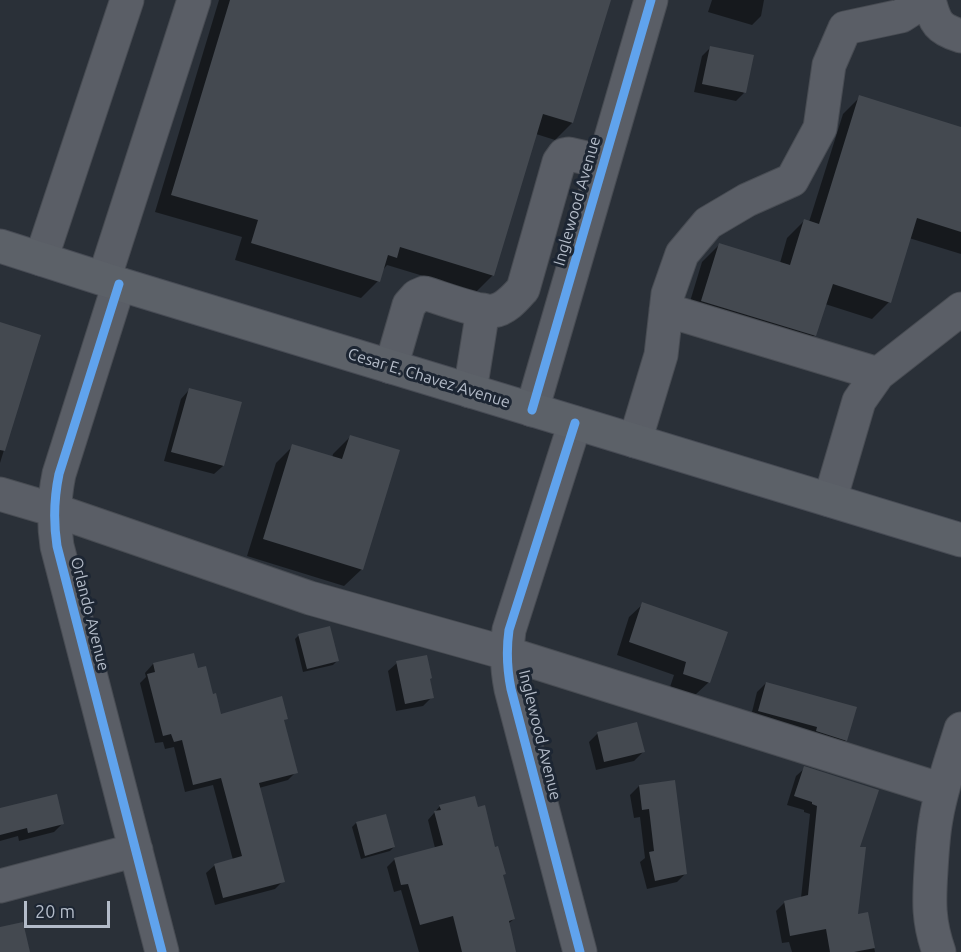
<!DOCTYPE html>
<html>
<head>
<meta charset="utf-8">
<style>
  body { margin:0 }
  #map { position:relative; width:961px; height:952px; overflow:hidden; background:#2a3038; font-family:Ubuntu,sans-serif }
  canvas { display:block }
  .scale { position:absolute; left:24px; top:901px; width:86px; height:27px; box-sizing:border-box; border:3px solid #b4bcc9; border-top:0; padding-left:8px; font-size:18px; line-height:21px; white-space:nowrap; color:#b4bcc9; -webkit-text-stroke:4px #1d2633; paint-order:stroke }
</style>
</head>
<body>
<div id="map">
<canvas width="961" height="952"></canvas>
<div class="scale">20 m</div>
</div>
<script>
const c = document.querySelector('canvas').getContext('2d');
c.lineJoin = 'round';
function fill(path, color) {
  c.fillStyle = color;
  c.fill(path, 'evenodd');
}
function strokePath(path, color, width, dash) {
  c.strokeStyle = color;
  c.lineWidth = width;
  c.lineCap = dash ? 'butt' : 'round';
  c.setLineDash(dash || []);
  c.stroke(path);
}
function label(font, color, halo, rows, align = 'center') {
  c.font = font + ' Ubuntu,sans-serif';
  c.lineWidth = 6;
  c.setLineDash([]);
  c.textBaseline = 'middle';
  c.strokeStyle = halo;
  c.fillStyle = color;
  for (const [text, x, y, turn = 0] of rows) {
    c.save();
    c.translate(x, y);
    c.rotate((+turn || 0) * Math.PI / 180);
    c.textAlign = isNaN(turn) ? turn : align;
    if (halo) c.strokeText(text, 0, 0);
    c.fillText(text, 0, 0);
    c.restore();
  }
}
fill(new Path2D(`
  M219,0H609L572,123L555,140L536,134L493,275L476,292L387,265L382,271L378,281L361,298L235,260L242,237L155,212Z
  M712,0H764L761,16L752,25L708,12Z
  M711,47L744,93L736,101L694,92L702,56Z
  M860,97L961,128V254L909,238L889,302L872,319L825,304L815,335L798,352L685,318L702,262L719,245L780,263L787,238L804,221L809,222L843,114Z
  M0,323L39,336L0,463Z
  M189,390L223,466L214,474L164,461L181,399Z
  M350,437L362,569L344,586L247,556L276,463L293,446L332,458L333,454Z
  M643,604L709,682L695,695L670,687L674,675L617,655L629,617Z
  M299,635L337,661L333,665L303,672L295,639Z
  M397,663L428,680L432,697L423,706L396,711L388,671Z
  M153,664L196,669L212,696L220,716L286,718L283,721L296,772L288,780L259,788L283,881L275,889L215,905L206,873L215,865L233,860L213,785L185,792L174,747L165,749L163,742L155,743L140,683L146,677L145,673Z
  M766,683L846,740L837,749L750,720L757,692Z
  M598,733L643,752L634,761L596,770L589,742Z
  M805,768L858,848L857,916L867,914L875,952H792L789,942L782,943L776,911L784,903L801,898L810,814L804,812V810L787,805L796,776Z
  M639,786L686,873L677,882L647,889L640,862L645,858L640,817L634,818L630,795Z
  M440,806L502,876L514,919L508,924L514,952H419L401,890L394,892L387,867L395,859L435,848L428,820Z
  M0,810L63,823L54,832L19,841L18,836L0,841Z
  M356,823L394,847L390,851L361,859L352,827Z`), '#0007');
fill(new Path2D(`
  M230,0H611L573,123L543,114L494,276L400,247L397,258L388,255L380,282L251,243L258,220L171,195Z
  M710,46L754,55L746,93L702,84Z
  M859,95L961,127V232L917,218L891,303L833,284L816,336L701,301L719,243L790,265L804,219L819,224Z
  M0,322L41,335L5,451L0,450Z
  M189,388L242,402L224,466L171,452Z
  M350,435L400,450L363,570L263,539L292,444L342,459Z
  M642,602L728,632L710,683L683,674L686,662L629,642Z
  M330,626L339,661L307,669L298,634Z
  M194,653L198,668L206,666L213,694L216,693L221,714L282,696L288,719L284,720L298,773L259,783L285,882L223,898L214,864L242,856L221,778L193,785L182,740L174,742L171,734L163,736L147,674L155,672L153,663Z
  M427,655L432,678L430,679L434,698L405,704L396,661Z
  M766,682L857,707L847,741L816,731L817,727L758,711Z
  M637,722L645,752L604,762L597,732Z
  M804,766L879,790L860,847H866L858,914L868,912L875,948L854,952H830L826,929L790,936L784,901L808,895L817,806L812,804V802L794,796Z
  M675,780L687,874L655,881L649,852L654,851L649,809L642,810L639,785Z
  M57,794L64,824L28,833L27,828L0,835V808Z
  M475,796L478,807L485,805L495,847L498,846L506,874L503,875L515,919L509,921L516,952H462L453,916L420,925L408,884L401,885L394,858L443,845L434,811L441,810L439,805Z
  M386,814L395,847L365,856L356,822Z
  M23,922L30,952H0V927Z`), '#444950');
const minor = new Path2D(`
  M929,0C935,23 938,29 961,36
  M41,259L127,0
  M104,279L194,0
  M119,284L59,474C54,498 53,520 57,546L162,952
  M666,310L878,374
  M391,367L409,305L417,296L424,293C439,297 480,313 493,311C506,309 515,298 523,289L559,162L564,155L569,154L604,162
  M470,391L483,310
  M532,410L651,0
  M575,423L509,630C506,651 507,669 511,689L580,952
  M635,441L661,355L668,294L682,254L708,223L747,200L792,180L820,128L829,65L845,28L901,16L926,0
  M0,494L54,510L310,598L506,653L942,790
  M830,500L859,401L878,374L961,309
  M0,886L136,850
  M939,952C928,921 929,901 931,870C932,853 933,835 936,819C941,788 952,758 961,729`);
const major = new Path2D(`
  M0,246L119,284L961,540`);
strokePath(minor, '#484c53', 35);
strokePath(major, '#484c55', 35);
strokePath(minor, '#5a5e66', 33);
strokePath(major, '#5c6168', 33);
strokePath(new Path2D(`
  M119,284L59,474C54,498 53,520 57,546L162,952
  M532,410L651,0
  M575,423L509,630C506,651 507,669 511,689L580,952`), '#60a3ed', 9);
label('16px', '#b4bcc9', '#1d2633', [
  ["Inglewood Avenue",577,201,-74],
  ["Cesar E. Chavez Avenue",429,378,17],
  ["Orlando Avenue",90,614,76],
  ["Inglewood Avenue",540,735,76]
]);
</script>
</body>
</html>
